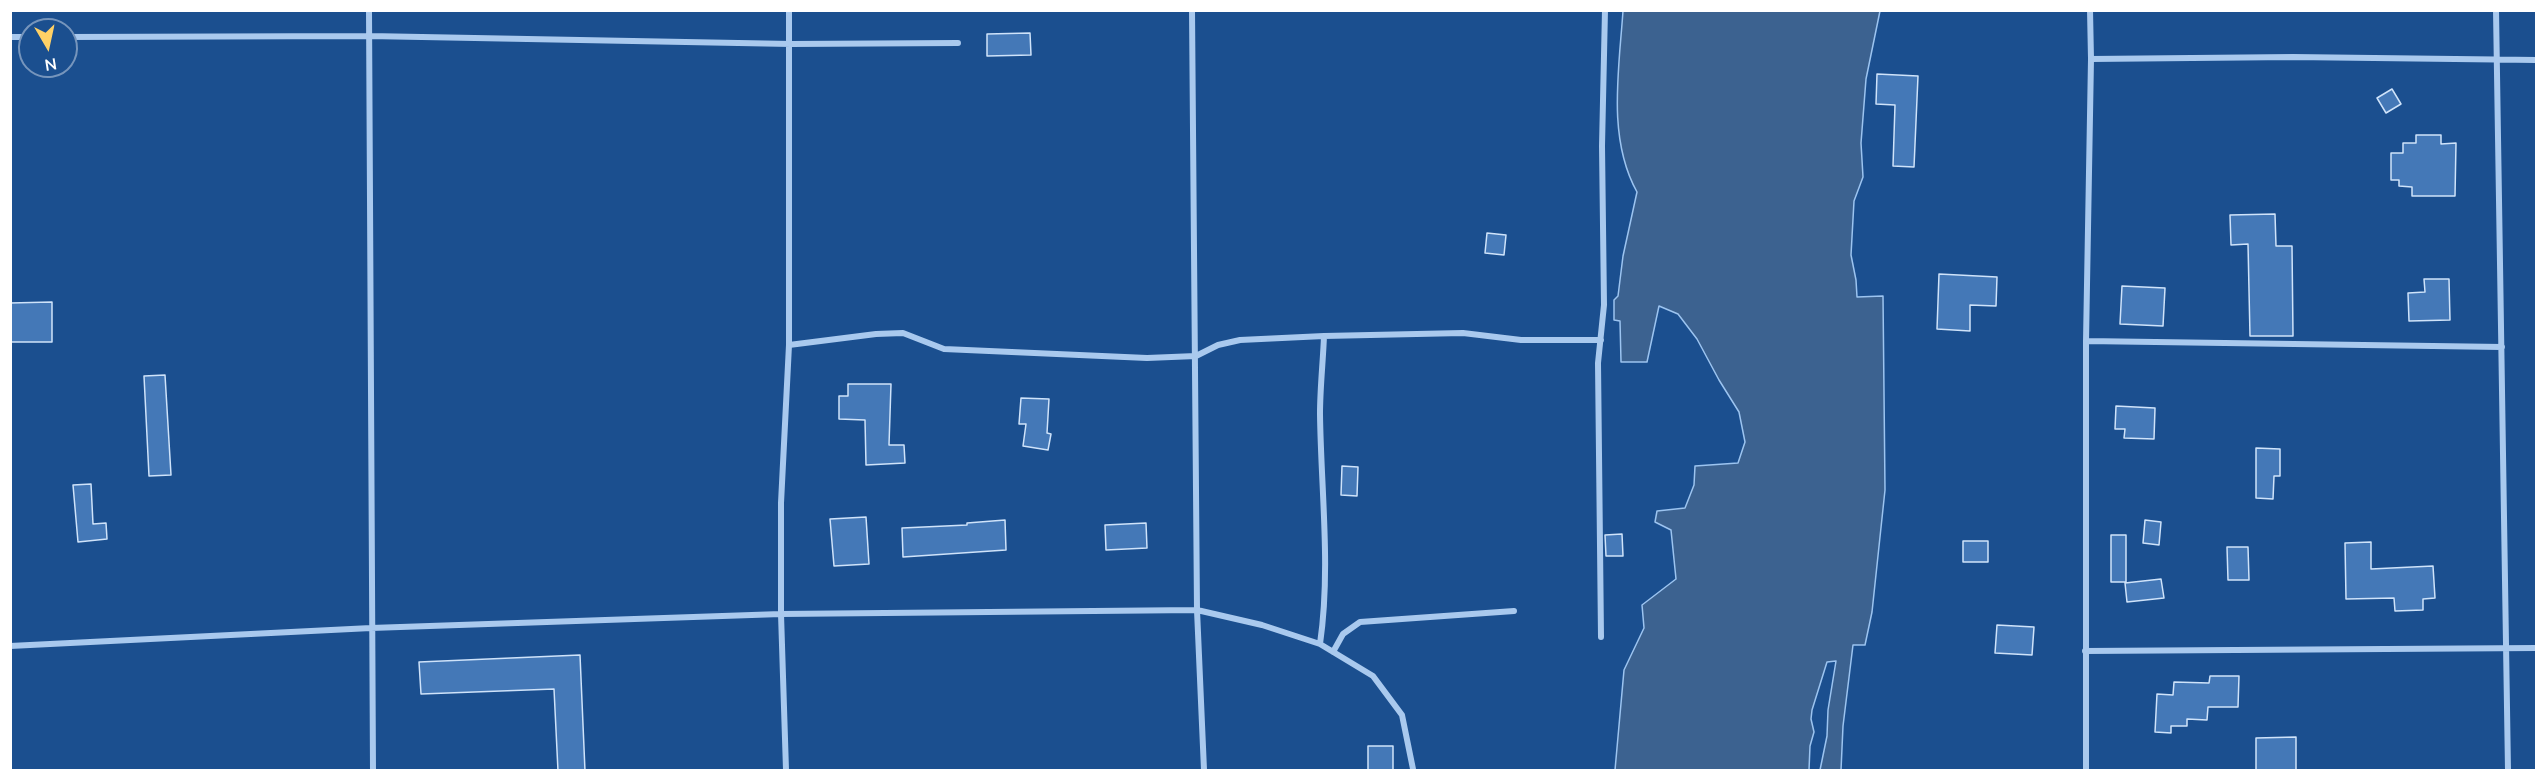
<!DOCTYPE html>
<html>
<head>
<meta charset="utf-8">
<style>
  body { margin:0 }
  #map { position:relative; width:2547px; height:781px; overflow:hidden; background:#1b4f8f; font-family:"Nunito Sans",sans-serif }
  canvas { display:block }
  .frame { position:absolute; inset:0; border:12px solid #fff; pointer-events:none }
  .north { position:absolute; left:18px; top:18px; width:60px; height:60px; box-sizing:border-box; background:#1b4f8f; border:2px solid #7695bc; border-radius:50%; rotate:171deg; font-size:16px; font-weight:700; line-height:24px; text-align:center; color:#fff }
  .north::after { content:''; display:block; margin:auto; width:21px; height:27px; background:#ffd166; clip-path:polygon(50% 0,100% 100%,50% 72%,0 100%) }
</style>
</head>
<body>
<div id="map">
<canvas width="2547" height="781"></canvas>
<div class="frame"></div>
<div class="north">N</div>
</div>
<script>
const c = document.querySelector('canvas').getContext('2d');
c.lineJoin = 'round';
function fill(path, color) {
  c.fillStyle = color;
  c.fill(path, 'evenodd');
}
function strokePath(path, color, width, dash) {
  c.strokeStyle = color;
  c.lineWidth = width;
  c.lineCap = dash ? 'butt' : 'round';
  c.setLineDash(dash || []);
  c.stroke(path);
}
const water = new Path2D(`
  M1623,11H1880L1866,79L1861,143L1863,177L1854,201L1851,255L1856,280L1857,297L1883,296L1885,490L1872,612L1865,645H1853L1843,726L1841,770H1820L1827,736L1828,710L1836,661L1827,662L1812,710L1811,719L1814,732L1810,746L1809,770H1615L1624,670L1644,628L1642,605L1676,579L1671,530L1655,522L1657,511L1685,508L1694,485L1695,466L1738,463L1745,442L1739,412L1719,380L1697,339L1678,314L1659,306L1647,362H1621L1620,321L1614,320V300L1618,296L1623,256L1637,192C1607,138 1619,70 1623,11Z`);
fill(water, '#3c6290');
strokePath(water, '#9cc4f0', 1.5);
const building = new Path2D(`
  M1030,33L1031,55L987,56V34Z
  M1877,74L1918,76L1914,167L1893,166L1895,105L1876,104Z
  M2392,89L2401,104L2386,113L2377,98Z
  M2416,135H2441V144L2456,143L2455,196H2412V187L2399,186V180H2391V153H2403V143H2416Z
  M2275,214L2276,246H2292L2293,336H2250L2248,244L2231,245L2230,215Z
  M1487,233L1506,235L1504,255L1485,253Z
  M1939,274L1997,277L1996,306L1970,305V331L1937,329Z
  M2424,279H2449L2450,320L2409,321L2408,293L2425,292Z
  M2122,286L2165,288L2163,326L2120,324Z
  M52,302V342H10V303Z
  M165,375L171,475L149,476L144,376Z
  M848,384H891L889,445H904L905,463L866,465L865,420L839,419V396H848Z
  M1021,398L1049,399L1047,433L1051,434L1048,450L1023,446L1026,424H1019Z
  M2116,406L2155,408L2154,439L2124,438L2125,429H2115Z
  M2256,448L2280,449V476H2274L2273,499L2256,498Z
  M1342,466L1358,467L1357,496L1341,495Z
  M91,484L93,524L106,523L107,539L78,542L73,485Z
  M866,517L869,564L834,566L830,519Z
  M1005,520L1006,550L903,557L902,528L967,525V523Z
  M2145,520L2161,522L2159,545L2143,543Z
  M1146,523L1147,548L1106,550L1105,525Z
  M1622,534L1623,556H1606L1605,535Z
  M2111,535H2126V582H2111Z
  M1963,541H1988V562H1963Z
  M2371,542V569L2433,566L2435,598L2423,599V610L2395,611L2394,598L2346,599L2345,543Z
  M2227,547H2248L2249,580H2228Z
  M2161,579L2164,598L2127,602L2125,583Z
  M1997,625L2034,627L2032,655L1995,653Z
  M580,655L585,771H558L554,689L421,694L419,662Z
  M2210,676H2239L2238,707H2208L2207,720L2187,719V726H2171V733L2155,732L2157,694L2173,695L2174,682L2209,683Z
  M2296,737V771H2256V738Z
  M1368,746H1393V771H1368Z`);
fill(building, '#4478b7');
strokePath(building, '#cfe3fa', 1.5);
strokePath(new Path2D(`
  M369,10L373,770
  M1192,10L1197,610L1204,770
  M2496,10L2508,770
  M10,37H30
  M66,37L369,36L791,44L958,43
  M2091,59L2293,57L2536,60
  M2086,341L2502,347
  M789,345L876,334L903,333L944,349L1147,358L1196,356L1218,345L1240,340L1324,336L1463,333L1521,340H1601
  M1601,637L1598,363L1604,305L1602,146L1605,10
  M1320,644C1331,568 1321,491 1320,414C1320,388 1323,362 1324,336
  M10,646L371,628L781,614L1197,610L1262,625L1320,644L1373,676L1402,715L1413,769
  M2085,651L2536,648
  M1333,652L1343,634L1360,622L1514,611
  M786,770L781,614V503L789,345V10
  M2086,770V341L2091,59L2090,10`), '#a9c9ee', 6);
</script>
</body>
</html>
